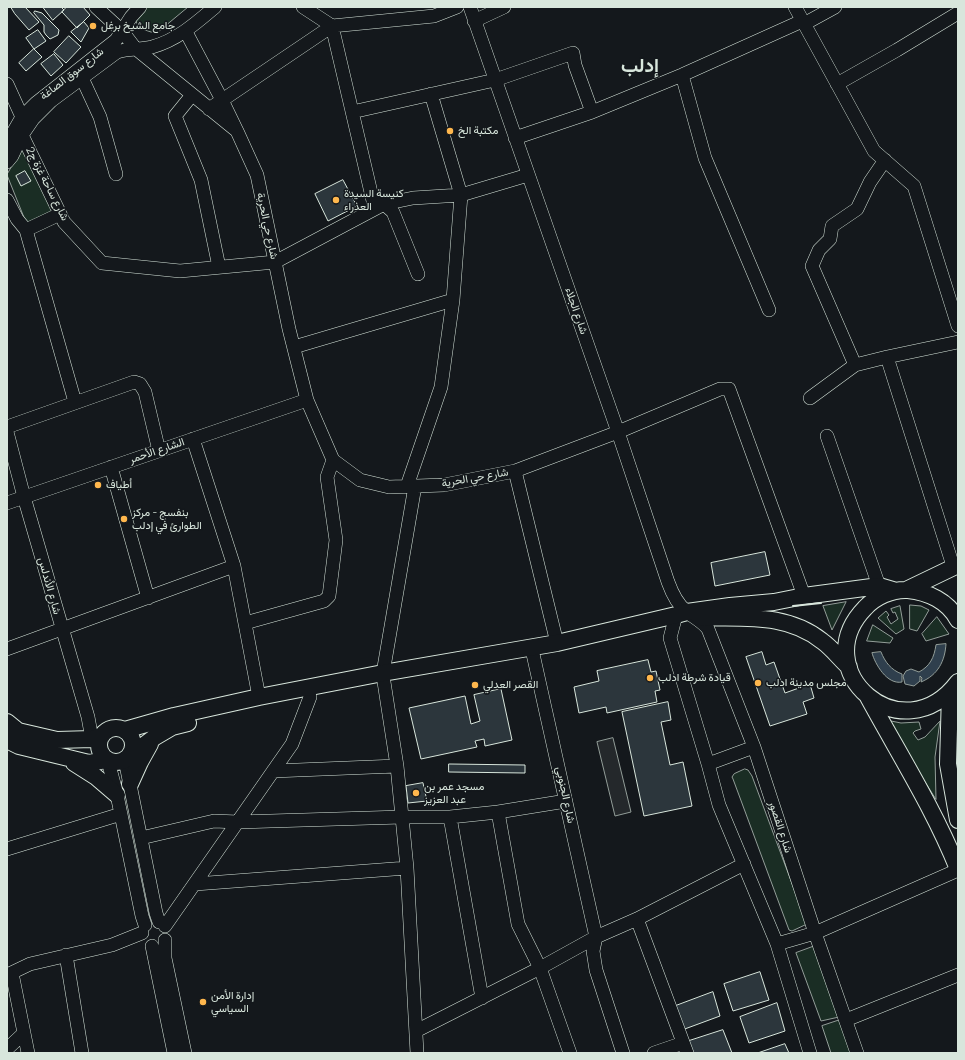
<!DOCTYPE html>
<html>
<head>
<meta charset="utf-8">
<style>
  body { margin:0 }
  #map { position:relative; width:965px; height:1060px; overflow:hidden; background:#14181c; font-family:Manrope,sans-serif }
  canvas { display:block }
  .frame { position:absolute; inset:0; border:8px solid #d8e6dc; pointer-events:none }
</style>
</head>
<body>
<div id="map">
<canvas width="965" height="1060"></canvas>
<div class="frame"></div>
</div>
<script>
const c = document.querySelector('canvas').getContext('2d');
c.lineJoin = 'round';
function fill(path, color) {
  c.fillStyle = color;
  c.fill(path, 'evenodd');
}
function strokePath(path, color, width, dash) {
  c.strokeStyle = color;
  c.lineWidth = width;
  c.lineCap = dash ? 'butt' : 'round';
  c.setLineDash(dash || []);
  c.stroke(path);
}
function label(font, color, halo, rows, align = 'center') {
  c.font = font + ' Manrope,Vazirmatn,sans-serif';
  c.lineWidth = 3;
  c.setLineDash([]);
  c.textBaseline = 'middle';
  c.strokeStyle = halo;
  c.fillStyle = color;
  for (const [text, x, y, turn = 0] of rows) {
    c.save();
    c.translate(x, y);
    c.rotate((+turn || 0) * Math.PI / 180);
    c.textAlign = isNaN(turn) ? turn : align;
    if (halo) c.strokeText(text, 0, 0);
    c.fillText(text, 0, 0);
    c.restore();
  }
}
const green = new Path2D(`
  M142,7H188L158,32H151L139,28L135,19Z
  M25,144L58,212L27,225L7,175Z
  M846,602L832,630L823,606Z
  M910,605L921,606L929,610L917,631L910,629Z
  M900,606L904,629L896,634L878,618L886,611L889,615L887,617L891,624L898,619L895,612L893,613L891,609Z
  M937,617L949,634L926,641L922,634Z
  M873,625L893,638L890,643L867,641Z
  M886,720L901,723L919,722L921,729L915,731L913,733L918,740L925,737L940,721L935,757L936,799Z
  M745,769L748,770L752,776L807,924L792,931L789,930L733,779L732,777L734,774Z
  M815,946L839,1017L821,1021L796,953Z
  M840,1020L851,1053H831L822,1026Z`);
fill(green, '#1a2d24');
strokePath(green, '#939e99', 1);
const parking = new Path2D(`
  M613,738L631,812L615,816L597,742Z`);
fill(parking, '#24282b');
strokePath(parking, '#939e99', 1);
const water = new Path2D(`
  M946,644C945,661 938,675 921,682L922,678L920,676V681L914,686L905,684L903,676L906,671L911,669L919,672C930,666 934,658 936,645Z
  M881,652C885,662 891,670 902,674V682C887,685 875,664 872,653Z`);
fill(water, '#2f3f4d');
strokePath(water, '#939e99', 1);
const building = new Path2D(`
  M11,7H25L39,22L29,30L15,14Z
  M43,7H61L64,10L53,20Z
  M67,7H83L90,15L77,28L62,12Z
  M35,11L42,13L59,30L58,35L50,39L46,35L44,32V25L34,13Z
  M84,22L89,28L81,42L71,32Z
  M38,30L46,41L34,49L26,38Z
  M69,36L81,47L66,63L54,52Z
  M34,49L42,57L26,71L19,63Z
  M54,54L63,65L51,76L41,64Z
  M25,171L31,181L21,186L16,176Z
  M343,180L357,206L328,221L315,194Z
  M765,552L770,575L715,586L711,563Z
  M762,652L766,665L774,662L785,693L810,684L814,698L803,702L807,714L770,726L746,657Z
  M648,660L651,672L656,671L660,690L655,691L657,702L607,713L606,707L579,713L574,687L599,681L597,671Z
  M501,689L512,740L485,746L484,739L475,741L477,747L421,759L409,708L465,696L471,724L480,721L474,695Z
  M668,702L671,720L661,722L670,765L683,762L692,806L644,816L622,712Z
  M449,764L525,765V773L449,772Z
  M423,783L427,801L408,803L406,786Z
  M760,972L769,1000L733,1011L724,984Z
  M713,992L720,1016L682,1030L673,1007Z
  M777,1003L785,1031L749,1043L740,1017Z
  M723,1030L732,1053H691L686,1042Z
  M785,1044L789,1053H758Z`);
fill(building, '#2c363c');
strokePath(building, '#d8e6dc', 1);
const minor = new Path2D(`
  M96,7L122,31L135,48L237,131L222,100L186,32
  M303,7L332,26L434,16L457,7
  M470,7L618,432L668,582C672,593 677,604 686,611C694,618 702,621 708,629L754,747L815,933L857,1053
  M795,7L874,151L914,186L958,326
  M474,21L504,7
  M804,24L835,7
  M682,75L705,158L769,310
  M82,78L100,117L116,174
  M7,84L22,117
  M837,84L897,50L958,13
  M192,95L175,116L201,180L219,267
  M209,109L332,26L373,201L384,204L393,212L418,274
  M352,112L495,80L573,53L575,65L592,112
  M237,131L257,175L289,329L307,400L333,460L360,480L389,487L444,485L515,471L618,432L720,389H729L804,596
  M22,135L64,222L102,263L180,271L275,262L384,204L413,198L461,195L528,175
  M515,138L592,112L682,75L802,21
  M7,143L22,117L36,103L116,40L131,17L140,7
  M7,162L12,156L22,135L33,119L51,101L117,52C129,48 140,50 152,47C177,40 195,24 215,7
  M7,200L17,219L26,230L60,214
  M26,230L75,402
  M294,347L453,300
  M887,357L953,566
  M855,365L812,266L819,250L830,239L832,226L857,209L870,182L885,160
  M810,398L855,365L887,357L958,342
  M7,427L134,382L140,384L145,392L159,451
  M7,432L24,497L88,717L92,739
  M827,436L879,586
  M193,439L234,566L259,697
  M111,467L148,598
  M515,471L557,643
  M407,486L441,387L453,300L461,195L431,94
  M7,503L307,400
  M676,615L670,638L708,764L719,805L777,944L810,1053
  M245,623L324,601L329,596L336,540L327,477L333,460
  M7,649L234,566
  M533,654L596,937L593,951L596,970L623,1053
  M383,673L415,486
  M384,682L397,766L407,868L417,1053
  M125,760L156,913L159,922
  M108,761L117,795L142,916L145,925
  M708,764L754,747
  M273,771L397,766
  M498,812L518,924L540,968L570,1053
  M450,817L482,998
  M141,838L214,821L238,822L402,817H450L498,812L566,801
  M7,849L121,814
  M195,884L407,868
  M637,919L687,1053
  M165,926L292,744L310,697
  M165,940V958L185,1053
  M777,944L815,933L958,870
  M152,946L174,1053
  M66,955L82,1053
  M12,973L28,1053
  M7,975L30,964L112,945L142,933
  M846,1020L958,975
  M416,1031L540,968L596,937L637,919L744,864
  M7,1049L24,1033
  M654,1053L683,1043`);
const major = new Path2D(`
  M906,590L958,565
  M700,617C742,619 786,612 822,641C832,648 840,659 849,667
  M958,620C948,601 928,592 908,590C892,589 875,597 865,608C805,670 902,756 958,682
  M950,693L948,764L958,820
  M868,697C899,754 934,809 958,869
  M7,722L18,731L57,740L92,739L101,736
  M99 745a17 17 0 1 1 34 0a17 17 0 1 1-34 0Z
  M125,730L174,716L259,697L383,673L557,643L676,615L687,612L730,606L774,602L804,596L879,586L896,591
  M7,740L19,746L89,763L106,760
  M128,757L155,737L172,727L188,723
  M74,763L96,777L117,795
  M130,784L140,762L150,744`);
strokePath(minor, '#d8e6dc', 14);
strokePath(major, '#d8e6dc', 18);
strokePath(minor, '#14181c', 13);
strokePath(major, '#14181c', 16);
strokePath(new Path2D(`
  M793,606L821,603`), '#d8e6dc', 2);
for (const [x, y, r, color] of [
  [93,26,4,"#ffb74d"],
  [450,131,4,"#ffb74d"],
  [336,200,4,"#ffb74d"],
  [98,485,4,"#ffb74d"],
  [124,519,4,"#ffb74d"],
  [650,678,4,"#ffb74d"],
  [758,683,4,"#ffb74d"],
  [475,685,4,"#ffb74d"],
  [416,793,4,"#ffb74d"],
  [203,1002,4,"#ffb74d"]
]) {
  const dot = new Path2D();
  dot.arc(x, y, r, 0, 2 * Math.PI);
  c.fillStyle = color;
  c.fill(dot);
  strokePath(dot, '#14181c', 1.5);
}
label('11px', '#d8e6dc', '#14181c', [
  ["جامع الشيخ برغل",101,26],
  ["مكتبة الخ",458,131],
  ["كنيسة السيدة",344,194],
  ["العذراء",344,207],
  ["أطياف",106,485],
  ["بنفسج - مركز",132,513],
  ["الطوارئ في إدلب",132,526],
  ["قيادة شرطة ادلب",658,678],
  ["مجلس مدينة ادلب",766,683],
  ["القصر العدلي",483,685],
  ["مسجد عمر بن",424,787],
  ["عبد العزيز",424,800],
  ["إدارة الأمن",211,996],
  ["السياسي",211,1009]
], 'left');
label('11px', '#d8e6dc', '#14181c', [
  ["شارع سوق الصاغة",72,74,-38],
  ["شارع ساحة غزة ج2",47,184,63],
  ["شارع حي الحرية",267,226,78],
  ["شارع الجلاء",576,311,71],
  ["الشارع الأحمر",157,451,-19],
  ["شارع حي الحرية",475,478,-10],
  ["شارع الأندلس",49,586,74],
  ["شارع الجنوبي",565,795,78],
  ["شارع القصور",780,827,72]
]);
label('bold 19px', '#d8e6dc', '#14181c', [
  ["إدلب",640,67]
]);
</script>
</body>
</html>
